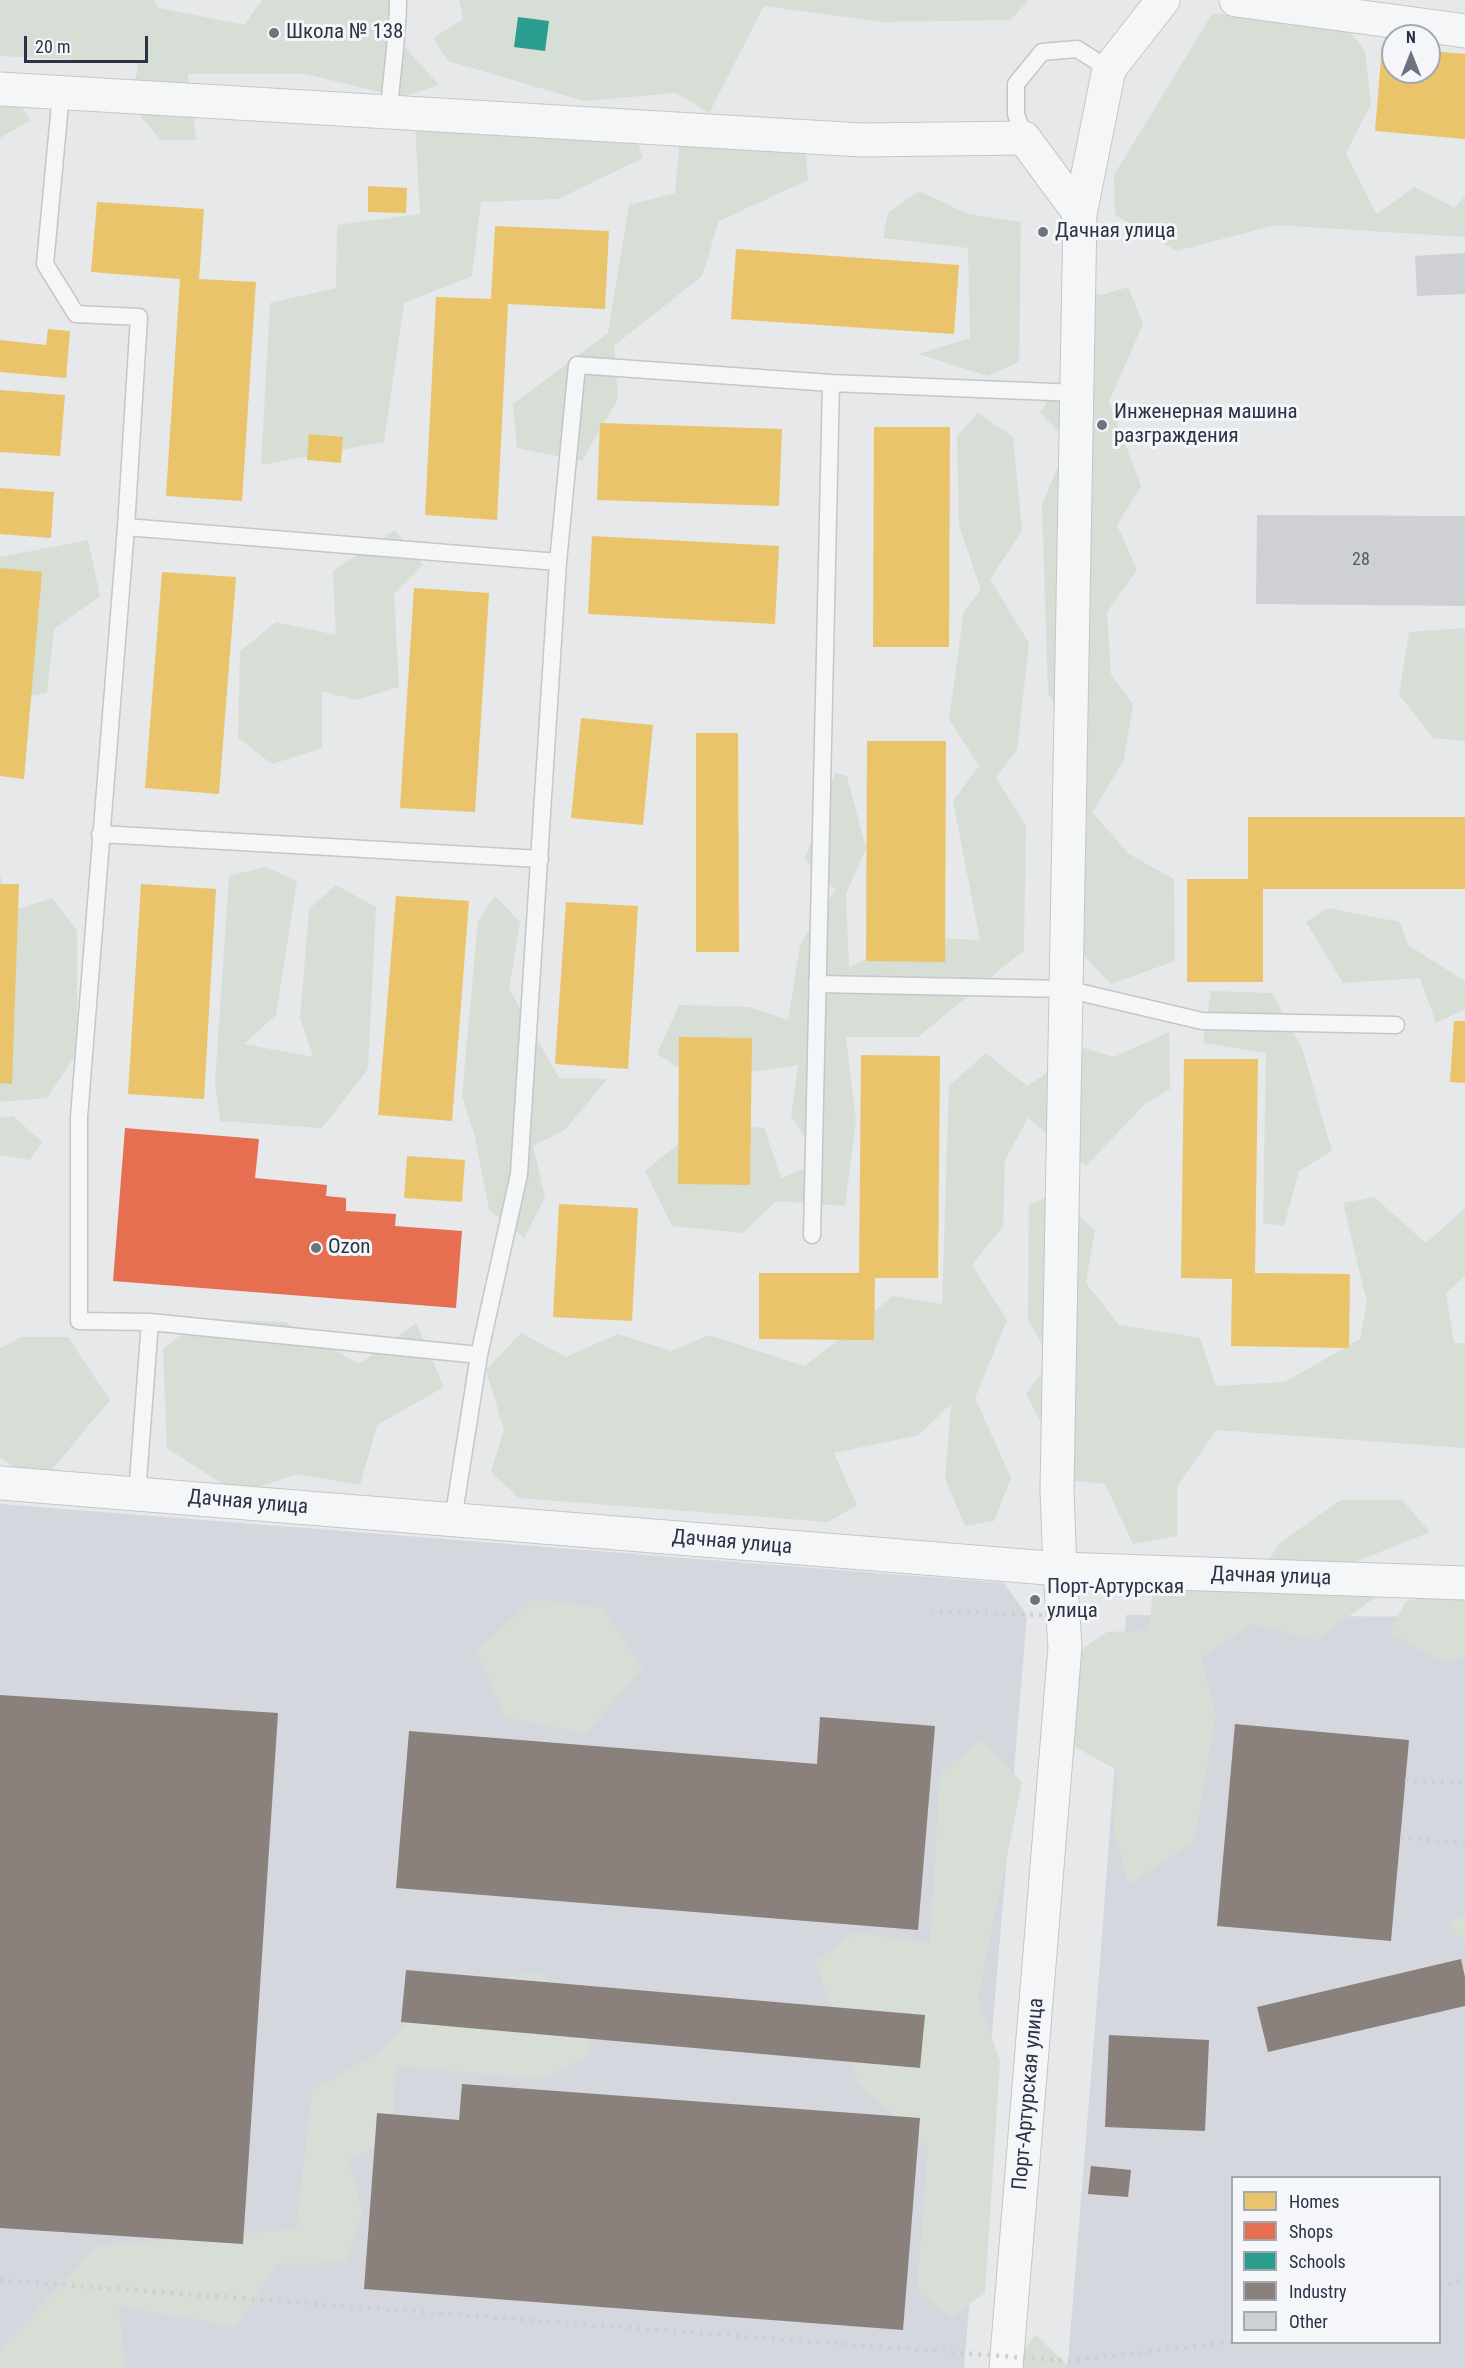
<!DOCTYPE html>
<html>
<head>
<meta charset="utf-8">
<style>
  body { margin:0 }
  #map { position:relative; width:1465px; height:2368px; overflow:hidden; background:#e6e8ea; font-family:"Roboto Condensed",sans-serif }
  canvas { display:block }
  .legend { position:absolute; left:1231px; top:2176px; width:210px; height:168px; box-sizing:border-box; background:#f4f6f9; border:2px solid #a4a8b1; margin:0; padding:8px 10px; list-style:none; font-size:18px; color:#2b3445 }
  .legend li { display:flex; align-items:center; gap:12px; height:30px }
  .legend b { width:30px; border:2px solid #a4a8b1 }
  .north { position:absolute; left:1381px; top:24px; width:60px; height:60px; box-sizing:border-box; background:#f4f6f9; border:2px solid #a4a8b1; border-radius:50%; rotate:0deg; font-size:16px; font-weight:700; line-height:24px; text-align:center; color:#2b3445 }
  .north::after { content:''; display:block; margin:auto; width:21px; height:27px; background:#6c737f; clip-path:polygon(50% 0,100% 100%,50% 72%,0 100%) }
  .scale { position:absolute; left:24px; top:36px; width:124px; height:27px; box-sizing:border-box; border:3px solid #2b3445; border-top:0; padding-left:8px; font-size:18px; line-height:21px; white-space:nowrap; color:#2b3445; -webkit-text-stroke:4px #f4f6f9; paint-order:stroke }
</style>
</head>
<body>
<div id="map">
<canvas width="1465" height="2368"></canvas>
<ul class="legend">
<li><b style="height:16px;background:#e9c46a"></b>Homes</li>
<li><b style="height:16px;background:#e76f51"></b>Shops</li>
<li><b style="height:16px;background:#2a9d8f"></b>Schools</li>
<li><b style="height:16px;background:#8a817c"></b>Industry</li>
<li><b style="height:16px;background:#ced0d3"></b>Other</li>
</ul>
<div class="north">N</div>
<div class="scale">20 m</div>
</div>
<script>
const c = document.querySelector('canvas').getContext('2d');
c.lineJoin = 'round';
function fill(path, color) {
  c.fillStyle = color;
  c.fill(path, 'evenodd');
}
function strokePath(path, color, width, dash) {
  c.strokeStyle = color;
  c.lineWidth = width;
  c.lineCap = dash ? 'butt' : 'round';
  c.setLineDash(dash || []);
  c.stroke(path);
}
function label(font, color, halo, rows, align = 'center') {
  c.font = font + ' "Roboto Condensed",sans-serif';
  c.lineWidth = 6;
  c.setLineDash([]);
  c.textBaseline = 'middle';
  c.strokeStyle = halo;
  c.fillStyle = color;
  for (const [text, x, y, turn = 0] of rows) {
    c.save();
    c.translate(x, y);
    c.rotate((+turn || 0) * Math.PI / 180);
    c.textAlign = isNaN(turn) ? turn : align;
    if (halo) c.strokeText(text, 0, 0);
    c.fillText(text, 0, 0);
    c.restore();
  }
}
fill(new Path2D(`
  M0,1504L1004,1583L1027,1615L964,2368H0Z
  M1126,1615L1465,1617V2368H1065L1068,2361L1096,2014ZM1232,2178H1440V2342H1232Z`), '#d4d7dd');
fill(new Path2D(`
  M0,0H154L159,8L244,25L262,0H403L386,26L439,85L402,97L305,74H188L196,140H161L132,106L138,63L0,56Z
  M459,0H529L530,3L531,0H1029L1010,20L883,22L764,6L709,113L676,93L584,101L448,61L433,38L463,19Z
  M1326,0L1365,51L1371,104L1346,153L1376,214L1415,187L1454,208L1465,196V237L1275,225L1177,251L1115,215L1114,175L1212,14L1251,15Z
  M0,73L30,120L0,138Z
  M415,124L635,133L643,158L558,199L481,202L472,276L404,303L384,442L261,465L270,303L336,288L337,225L420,214Z
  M680,138L805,144L808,180L719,221L702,276L614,346L618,399L582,461L517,448L513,404L608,333L629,205L675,193Z
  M919,191L968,214L1021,222L1019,362L988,376L918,354L970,338L968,248L883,238L888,213Z
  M1066,283L1102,295L1128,287L1143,324L1109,402L1141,486L1117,525L1137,570L1107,612L1111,675L1133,704L1124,760L1092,812L1129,854L1174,879L1175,961L1111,984L1061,932L1078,741L1048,693L1042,505L1068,441L1040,413L1066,370Z
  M978,413L1013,437L1022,531L990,579L1029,643L1017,750L996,778L1026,826L1024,950L918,1037H846L856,1121L845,1206L776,1201L743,1233L672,1226L645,1171L707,1121L764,1128L781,1178L821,1162L791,1116L798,1065L698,1080L657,1054L679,1005L749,1007L788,1020L800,945L835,890L805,859L835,773L847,776L866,848L846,894L849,967L914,937L980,940L953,801L979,766L949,719L964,611L981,590L959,525L957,436Z
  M395,530L423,565L394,594L399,687L355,700L322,691V748L272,764L238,738L240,651L276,622L336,635L333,571Z
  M88,540L100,596L54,629L47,693L0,701V557Z
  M1465,628V741L1433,738L1399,695L1409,632Z
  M265,867L297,881L276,1015L244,1044L313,1057L300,1018L309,909L336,885L376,907L368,1069L322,1128L220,1121L215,1082L229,876Z
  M0,876L13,911L52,898L77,930V1053L47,1098L0,1102Z
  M495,896L520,922L509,989L559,1078L607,1079L565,1130L533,1146L545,1197L524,1238L489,1210L475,1137L462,1096L478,921Z
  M1328,908L1400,922L1408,945L1465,981V1009L1436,1023L1420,978L1343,983L1306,922Z
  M1211,991L1272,993L1302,1048L1332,1151L1299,1171L1284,1226L1263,1223L1266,1053L1203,1043Z
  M1169,1032L1170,1089L1144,1105L1086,1166L1028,1118L1005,1160L1003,1226L972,1265L1007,1320L975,1398L1011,1478L994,1521L965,1526L945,1478L951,1404L919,1435L834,1453L857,1505L828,1522L519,1498L491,1472L504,1430L486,1370L521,1333L566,1357L618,1334L671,1351L709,1335L805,1366L893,1296L942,1304L949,1086L986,1053L1027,1086L1084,1048L1114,1057Z
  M13,1116L42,1142L30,1160L0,1155V1118Z
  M1053,1194L1095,1230L1086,1283L1119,1325L1200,1338L1216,1386L1285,1382L1360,1339L1367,1303L1343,1203L1374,1197L1426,1243L1465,1208V1276L1446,1293L1454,1343H1465V1448L1216,1430L1177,1487V1536L1133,1544L1105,1484L1070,1480L1026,1394L1051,1361L1028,1319L1029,1205Z
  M200,1319L285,1322L359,1364L416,1323L444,1387L377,1425L360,1485L297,1474L238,1494L167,1448L163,1349Z
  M20,1337H68L110,1400L39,1485L0,1457V1349Z
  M1340,1500H1402L1430,1532L1355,1562L1377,1596L1316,1640L1253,1624L1201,1658L1216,1714L1194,1842L1129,1885L1114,1833L1117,1770L1054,1735V1669L1107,1632L1149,1630L1153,1588L1195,1566L1246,1594L1279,1544Z
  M1465,1593V1658L1440,1661L1389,1633L1406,1601Z
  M533,1599L603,1608L643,1667L587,1733L506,1718L476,1651Z
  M980,1740L1022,1782L978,1999L1000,2061L985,2293L951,2318L917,2290L928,2147L859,2084L815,1962L855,1932L930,1943L940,1774Z
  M1465,1916V1941L1447,1924Z
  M538,1972L592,2011L588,2056L542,2079L396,2066L392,2140L348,2161L363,2213L346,2262L277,2264L235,2327L119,2306L125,2368H0V2349L97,2246L296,2229L312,2090L381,2051L439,1986Z
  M1036,2335L1070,2368H1010Z`), '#d6ded6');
fill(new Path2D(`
  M1382,47L1393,48V72H1429V51L1465,54V139L1375,131Z
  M368,186L407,188L406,213L368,212Z
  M97,202L204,209L199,279L256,282L242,501L166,496L180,279L91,272Z
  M495,226L609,231L605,309L508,304L497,520L425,515L436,297L491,299Z
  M736,249L959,265L954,334L731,319Z
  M48,329L70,331L66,378L0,372V340L46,345Z
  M0,390L65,395L60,456L0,452Z
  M600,423L782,429L779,506L597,500Z
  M874,427H950L949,647H873Z
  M309,434L343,437L341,463L307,460Z
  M0,488L54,492L51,538L0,534Z
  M592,536L779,546L775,624L588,614Z
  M0,568L42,572L24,779L0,776Z
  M162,572L236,577L219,794L145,788Z
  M414,588L489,593L475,812L400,808Z
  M581,718L653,725L643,825L571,818Z
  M696,733H738L739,952H696Z
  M867,741H946L945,962L866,961Z
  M1248,817H1465V889H1263V982H1187V879H1248Z
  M0,884H19L12,1084L0,1083Z
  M141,884L216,889L204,1099L128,1094Z
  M396,896L469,901L452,1121L378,1115Z
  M566,902L638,906L628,1069L555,1064Z
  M1454,1021H1465V1083L1450,1082Z
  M679,1037L752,1038L750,1185L678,1184Z
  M861,1055L940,1056L938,1278H875L874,1340L759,1339V1273H859Z
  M1184,1059H1258L1255,1273L1350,1274L1349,1348L1231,1346L1232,1279L1181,1278Z
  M407,1156L465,1160L462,1202L404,1198Z
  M559,1204L638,1208L632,1321L553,1317Z`), '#e9c46a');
fill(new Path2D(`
  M125,1128L259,1139L255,1178L327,1185L326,1196L346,1198V1211L396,1214L395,1226L462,1231L456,1308L113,1281Z`), '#e76f51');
fill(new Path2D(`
  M518,17L549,21L545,51L514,47Z`), '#2a9d8f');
fill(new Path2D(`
  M0,1695L278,1713L243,2244L0,2228Z
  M820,1717L935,1726L918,1930L396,1888L409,1731L817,1764Z
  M1235,1724L1409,1740L1391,1941L1217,1926Z
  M1461,1959L1465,1977V2006L1268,2052L1257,2007Z
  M406,1970L925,2015L920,2068L401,2022Z
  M1109,2035L1209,2040L1205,2131L1105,2127Z
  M462,2084L920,2118L903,2330L364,2289L377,2113L459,2120Z
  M1091,2166L1131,2170L1128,2197L1088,2194Z`), '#8a817c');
fill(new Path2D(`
  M1465,253V294L1417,296L1415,256Z
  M1257,515L1465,516V606L1256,604Z`), '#ced0d3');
const service = new Path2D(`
  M61,94L45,264L76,314L139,317L126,527L79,1117V1321L150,1322L479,1355
  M389,113C391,75 398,38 398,0
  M1024,138L1016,114V84L1042,52L1077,49L1109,69
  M126,527L558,562
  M100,834L540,859
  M817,984L1066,989L1202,1021L1396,1025
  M812,1235L831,383
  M137,1494L150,1322
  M453,1520L479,1355L519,1174L558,562L577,365L831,383L1077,393`);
const minor = new Path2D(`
  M1236,0L1465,31
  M0,89L862,140L1024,138L1080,214
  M0,1483L1060,1569L1057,1490L1080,214L1109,69L1163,0`);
const tertiary = new Path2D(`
  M1006,2368L1065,1647L1060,1569L1465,1583`);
strokePath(service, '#c4c6c8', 19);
strokePath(minor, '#c4c6c8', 35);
strokePath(tertiary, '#c4c6c8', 35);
strokePath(service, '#f5f6f7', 16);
strokePath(minor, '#f5f6f7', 33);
strokePath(tertiary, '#f5f6f7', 33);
strokePath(new Path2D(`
  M931,1611L1098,1617
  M1405,1781L1465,1783
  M1400,1838L1465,1843
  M0,2280L1068,2361L1232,2342
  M1440,2288L1465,2278`), '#cecfd2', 4.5, [3, 6]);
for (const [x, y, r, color] of [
  [274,33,6,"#6c737f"],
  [1043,232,6,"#6c737f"],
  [1102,425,6,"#6c737f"],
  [316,1248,6,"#6c737f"],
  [1035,1600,6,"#6c737f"]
]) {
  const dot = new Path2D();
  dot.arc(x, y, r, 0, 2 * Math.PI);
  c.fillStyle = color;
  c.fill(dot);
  strokePath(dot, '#f4f6f9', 2);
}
label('18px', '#545c69', null, [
  ["28",1361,560]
]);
label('21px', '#2b3445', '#f4f6f9', [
  ["Школа № 138",286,33],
  ["Дачная улица",1055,232],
  ["Инженерная машина",1114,413],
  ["разграждения",1114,437],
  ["Ozon",328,1248],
  ["Порт-Артурская",1047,1588],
  ["улица",1047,1612]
], 'left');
label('21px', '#2b3445', '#f4f6f9', [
  ["Дачная улица",248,1503,5],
  ["Дачная улица",732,1543,5],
  ["Дачная улица",1271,1577,2],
  ["Порт-Артурская улица",1029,2094,-85]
]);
</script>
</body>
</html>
